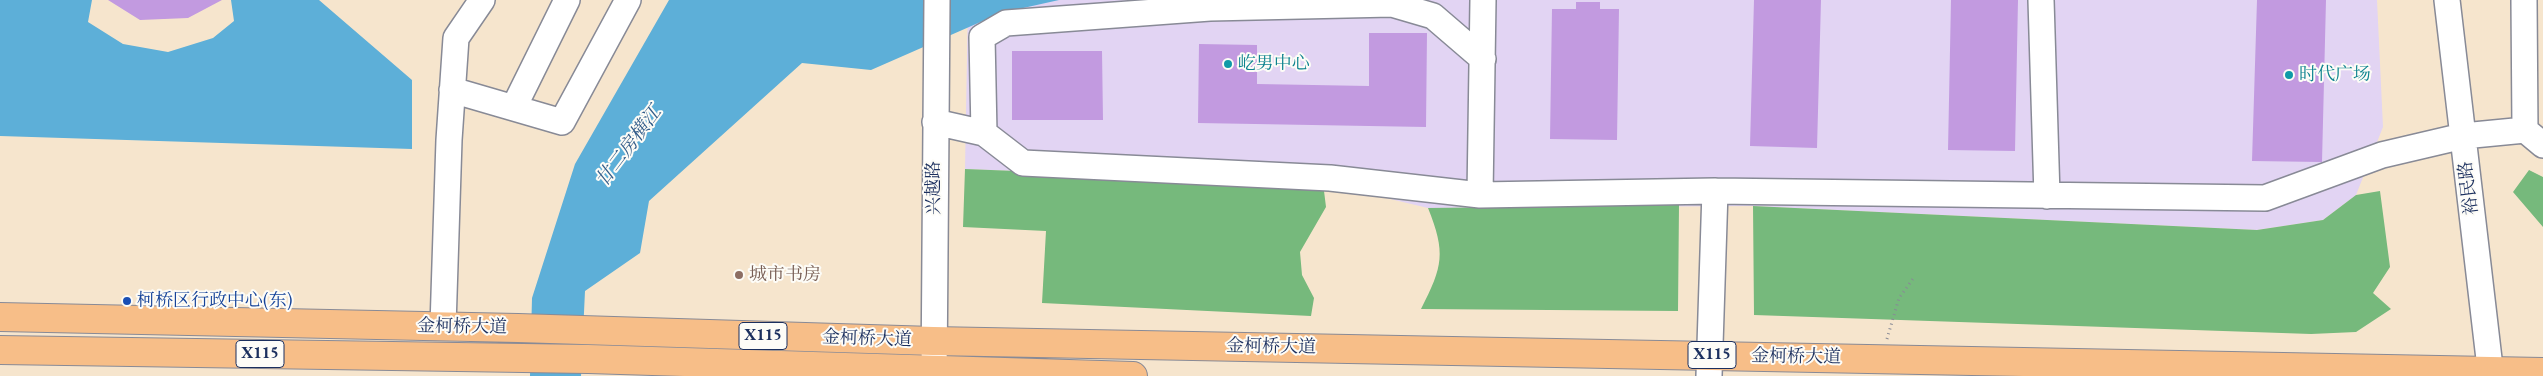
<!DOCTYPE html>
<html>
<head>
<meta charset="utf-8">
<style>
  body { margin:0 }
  canvas { display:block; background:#f6e5cd }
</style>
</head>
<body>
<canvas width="2543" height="376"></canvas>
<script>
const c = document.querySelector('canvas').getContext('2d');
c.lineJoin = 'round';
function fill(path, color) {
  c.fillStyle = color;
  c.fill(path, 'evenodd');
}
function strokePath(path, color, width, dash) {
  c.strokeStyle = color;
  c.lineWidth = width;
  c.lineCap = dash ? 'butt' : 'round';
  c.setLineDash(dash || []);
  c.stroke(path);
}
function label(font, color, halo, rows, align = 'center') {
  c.font = font + ' "EB Garamond","Noto Serif SC",serif';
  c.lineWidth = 4;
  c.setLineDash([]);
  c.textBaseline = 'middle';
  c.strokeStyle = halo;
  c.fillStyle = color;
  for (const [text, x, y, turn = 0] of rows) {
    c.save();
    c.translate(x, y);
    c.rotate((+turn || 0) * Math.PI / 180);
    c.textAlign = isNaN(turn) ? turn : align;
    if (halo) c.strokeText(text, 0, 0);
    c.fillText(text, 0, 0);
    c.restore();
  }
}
fill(new Path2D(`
  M968,0H2377L2383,127L2356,195L2323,220L2257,230L1753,206L1428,208L1323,183L965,169Z`), '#e2d4f3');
fill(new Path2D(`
  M965,169L1323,183L1326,207L1300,252L1302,275L1314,298L1311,316L1042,303L1046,231L963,227Z
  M2529,170L2543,177V227L2513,192Z
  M2380,191L2390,267L2373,293L2391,309L2356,332L2311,334L1754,315L1753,206L2257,230L2323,220L2356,195Z
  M1679,205L1678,311L1421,309C1443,266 1446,253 1428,208Z`), '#76b97c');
fill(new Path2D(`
  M0,0H92L88,22L123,44L168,52L213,38L234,21L231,0H319L412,80V149L0,136Z
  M669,0H1059L1001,13L871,70L802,63L649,201L640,253L585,291L581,376H530L532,298L575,164Z`), '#5dafd8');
fill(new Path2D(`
  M108,0H222L188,18L140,20Z
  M1754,0H1821L1817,148L1750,146Z
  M1951,0H2018L2015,151L1948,150Z
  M2257,0H2326L2322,162L2252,161Z
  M1576,2H1600V9H1619L1617,140L1550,139L1552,9H1576Z
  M1369,33H1427L1426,127L1198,123L1199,44L1257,45V84L1369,86Z
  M1012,51H1102L1103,120H1012Z`), '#c29ae0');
const minor = new Path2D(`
  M2041,0L2047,196
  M2447,0L2491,376
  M2524,0L2525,130
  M452,90L562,122L628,0
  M514,107L567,0
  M935,122L984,133L1023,163L1330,178L1480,195L1715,191L2265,198L2382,155L2463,136L2525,130L2543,145
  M984,133L982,37L1006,23L1210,8L1392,4L1433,16L1483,59
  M1480,195L1483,0
  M443,326L449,140L456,38L482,0
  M934,376L937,0
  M1709,376L1715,191`);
const major = new Path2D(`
  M0,317L518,328L933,341L2543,372
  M0,350L588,359L1133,376`);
strokePath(minor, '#888a96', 28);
strokePath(major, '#888a96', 30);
strokePath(new Path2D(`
  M1887,339L1899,298L1915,276`), '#888a96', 3, [1, 4]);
strokePath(minor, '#fff', 25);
strokePath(major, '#f7be88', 28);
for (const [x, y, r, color] of [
  [1228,64,5,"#0f9aa8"],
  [2289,75,5,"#0f9aa8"],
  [739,275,5,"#8d6e63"],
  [127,301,5,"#1a4fb4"]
]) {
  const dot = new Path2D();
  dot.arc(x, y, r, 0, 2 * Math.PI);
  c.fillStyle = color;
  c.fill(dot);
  strokePath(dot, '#fdfcf7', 2);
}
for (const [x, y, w] of [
  [763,336,48],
  [260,354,48],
  [1712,355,48]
]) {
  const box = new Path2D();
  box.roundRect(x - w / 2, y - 13.5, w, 27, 4);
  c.fillStyle = '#fdfcf7';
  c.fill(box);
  strokePath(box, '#1b2f5e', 1);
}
label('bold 16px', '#1b2f5e', null, [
  ["X115",763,336],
  ["X115",260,354],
  ["X115",1712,355]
]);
label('18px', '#0d838f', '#fdfcf7', [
  ["屹男中心",1238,64],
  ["时代广场",2299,75]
], 'left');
label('18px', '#1b2f5e', '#fdfcf7', [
  ["兴越路",934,188,-90],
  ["裕民路",2469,188,-97],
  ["金柯桥大道",462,327,1],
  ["金柯桥大道",867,339,2],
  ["金柯桥大道",1271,347,1],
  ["金柯桥大道",1796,357,1]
]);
label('18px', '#785e54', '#fdfcf7', [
  ["城市书房",749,275]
], 'left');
label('18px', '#164399', '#fdfcf7', [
  ["柯桥区行政中心(东)",137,301]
], 'left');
label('italic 19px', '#325c89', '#fdfcf7', [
  ["廿二房横江",629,147,-53]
]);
</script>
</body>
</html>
